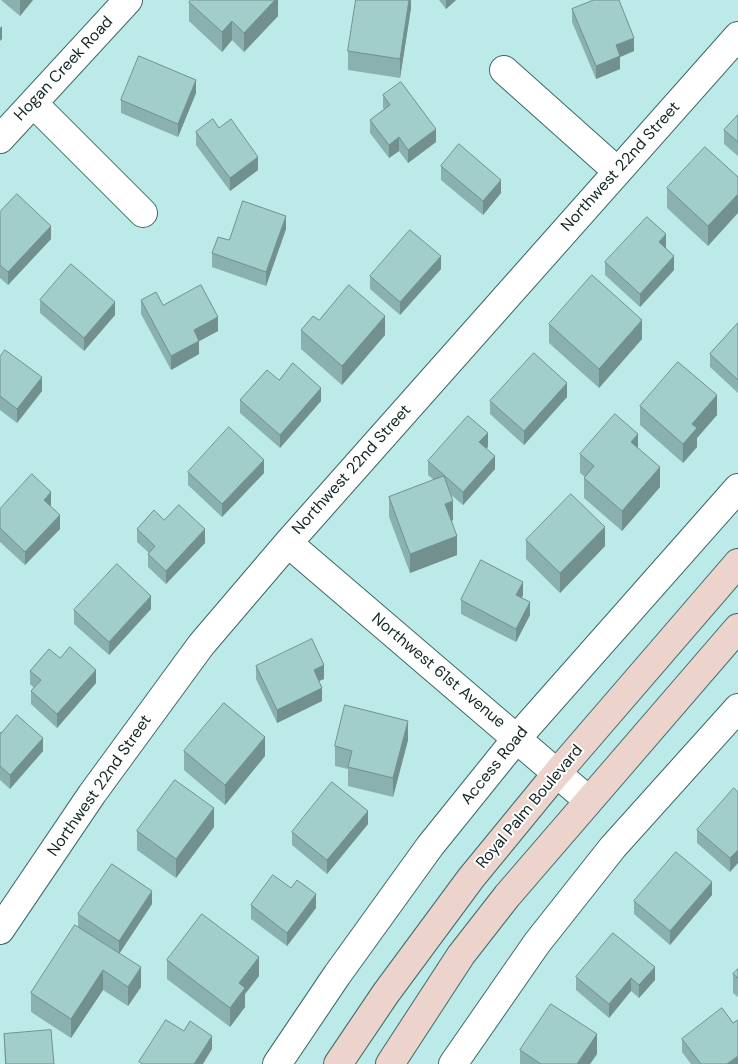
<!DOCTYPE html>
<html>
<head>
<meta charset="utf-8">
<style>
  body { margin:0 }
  canvas { display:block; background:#bceae8 }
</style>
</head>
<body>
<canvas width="738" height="1064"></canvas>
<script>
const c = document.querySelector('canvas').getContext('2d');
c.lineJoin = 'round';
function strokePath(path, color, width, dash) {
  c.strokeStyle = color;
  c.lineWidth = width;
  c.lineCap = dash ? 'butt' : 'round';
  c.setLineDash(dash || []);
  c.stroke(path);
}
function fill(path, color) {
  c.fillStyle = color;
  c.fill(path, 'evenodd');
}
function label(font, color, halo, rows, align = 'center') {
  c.font = font + ' "DM Sans",sans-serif';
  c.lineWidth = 4;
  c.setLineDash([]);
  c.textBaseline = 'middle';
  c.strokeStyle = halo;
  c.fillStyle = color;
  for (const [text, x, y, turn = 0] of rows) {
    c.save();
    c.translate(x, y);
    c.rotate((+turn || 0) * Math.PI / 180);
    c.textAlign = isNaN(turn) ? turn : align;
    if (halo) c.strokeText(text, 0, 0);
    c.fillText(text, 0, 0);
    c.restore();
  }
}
const street = new Path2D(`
  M504,70L617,171
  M33,103L143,213
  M0,139L128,0
  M288,543L588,800
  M0,930L92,794L201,645L288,543L738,36
  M277,1064L337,975L430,846L517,738L738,488
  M453,1064L537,943L613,847L738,708`);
const secondary = new Path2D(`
  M338,1064L386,993L471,878L557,773L738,563
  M390,1064L461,955L507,896L738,628`);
strokePath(street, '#3e6867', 30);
strokePath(secondary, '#3e6867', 30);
strokePath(street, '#fff', 28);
strokePath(secondary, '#ecd4cc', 28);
fill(new Path2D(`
  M1,0H33L20,16Z
  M278,0V16L244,52L232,40L222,52L189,21V2Z
  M411,0V8L400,78L348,70V51Z
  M439,0H456L446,9Z
  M572,9L634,51L620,57V69L596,79L572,22Z
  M196,93L178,137L121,113V100Z
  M383,95L436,142L408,163L399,151L389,158L370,133V120L384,109L383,108Z
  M738,115V156L724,144V130Z
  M219,128L258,170L230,191L196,145V132Z
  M441,166L501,193L483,215L441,180Z
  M738,177L708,246L667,208V188Z
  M0,212L51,239L8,285L0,278Z
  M286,229L266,286L212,267V253L229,240Z
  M666,248L674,270L640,307L605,275V262Z
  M441,269L400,315L370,289V276Z
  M40,300L115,315L84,351L40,313Z
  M141,300L163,305L218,331L199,341V354L171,370L141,314Z
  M319,320L385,335L342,385L301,349V330Z
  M738,323V393L710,367V354Z
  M549,324L642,339L599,388L549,343Z
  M0,357L42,391L17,423L0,410Z
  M279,380L321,401L280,448L240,413V400Z
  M567,397L524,445L490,414V401Z
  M640,406L717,415L697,438V447L683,463L640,425Z
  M488,447L486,448L495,469L463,505L451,495L453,520L452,521L457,555L410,573L389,517V497L434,480L428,475V461Z
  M580,454L660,487L622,531L584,498V478L585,477L580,473Z
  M188,472L264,473L222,517L188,485Z
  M51,505L50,506L60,529L25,565L0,542V509Z
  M164,520L205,543L166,584L148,567V554L149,553L137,542V529Z
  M526,540L605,546L560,593L526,559Z
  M523,595L522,598L530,615L516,642L461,614V600Z
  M151,609L109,655L74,624V610Z
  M60,658L96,683L57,728L31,704V691L34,688L30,684V671Z
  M256,666L324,679L319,681L322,701L277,723L256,679Z
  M0,732L43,751L10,789L0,780Z
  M408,740L393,797L348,786V769L335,766V746Z
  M184,751L265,756L225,805L184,770Z
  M738,792L730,872L697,843V830Z
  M368,824L327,874L292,845V832Z
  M214,827L176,878L137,850V831Z
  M291,888L316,908L287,946L251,919V905Z
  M712,895L670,945L634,914V901Z
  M152,904L119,954L141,987L128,1006L103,990L71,1038L31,1012V993L78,927V914Z
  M167,960L259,976L245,994V1007L230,1027L167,979Z
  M655,967V980L639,998L631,991L609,1018L576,990V977Z
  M738,969V997L733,993V974Z
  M4,1034L54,1064H5Z
  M682,1039L738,1064H691L682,1052Z
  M520,1050L597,1054L590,1064H520Z`), '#8ab0af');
fill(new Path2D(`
  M20,0H33L20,16Z
  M275,0H278V16L244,52V33Z
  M409,0H411V8L400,78V59Z
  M446,0H456L446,9Z
  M232,21V40L222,52V32Z
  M2,26V39L0,41V28Z
  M634,38V51L620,57V69L596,79V66L616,45Z
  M196,80V93L178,137V124Z
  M436,129V142L408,163V150Z
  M399,137V151L389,158V145Z
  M258,157V170L230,191V178Z
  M501,180V193L483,215V201Z
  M738,194V213L708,246V226Z
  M286,216V229L266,286V272Z
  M51,226V239L8,285V272Z
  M666,234V248L659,255V242Z
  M441,256V269L400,315V302Z
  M674,256V270L640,307V294Z
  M115,302V315L84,351V338Z
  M385,316V335L342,385V366Z
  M218,317V331L194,344V330Z
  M642,320V339L599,388V369Z
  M199,341V354L171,370V356Z
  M42,377V391L17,423V409Z
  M567,383V397L524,445V431Z
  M321,388V401L280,448V435Z
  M717,395V415L697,438V447L683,463V444L692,424Z
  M488,433V447L479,455V442Z
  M638,434V454L631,442Z
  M495,456V469L463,505V492Z
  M264,460V473L222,517V504Z
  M660,467V487L622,531V511Z
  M51,492V505L44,514V500Z
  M453,501V520L445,523V504Z
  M60,515V529L25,565V552Z
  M605,527V546L560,593V573Z
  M205,529V543L166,584V571Z
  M457,536V555L410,573V554Z
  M523,582V595L516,609V595Z
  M151,596V609L109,655V642Z
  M530,602V615L516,642V629Z
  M324,665V679L314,683V670Z
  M96,670V683L57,728V714Z
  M322,688V701L277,723V710Z
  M408,721V740L393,797V778Z
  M265,737V756L225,805V785Z
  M43,738V751L10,789V775Z
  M214,808V827L176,878V859Z
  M368,811V824L327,874V860Z
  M738,850V863L730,872V858Z
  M712,882V895L670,945V931Z
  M152,891V904L119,954V941Z
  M316,894V908L287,946V933Z
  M259,957V976L245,994V1007L230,1027V1008L239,983Z
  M141,967V987L128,1006V987Z
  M655,967V980L639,998V985Z
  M103,970V990L71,1038V1019Z
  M631,978V991L609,1018V1004Z
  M597,1034V1054L590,1064H577Z
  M212,1036V1049L203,1064H194Z
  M738,1056V1064H727Z`), '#71908e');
const building = new Path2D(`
  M191,0H275L244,33L232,21L222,32L189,2Z
  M356,0H409L400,59L348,51Z
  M594,0H619L634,38L616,45L620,56L596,66L572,9Z
  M139,56L196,80L178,124L121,100Z
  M401,82L436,129L408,150L399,137L389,145L370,120L390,105L383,95Z
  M738,115V142L724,130Z
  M213,119L219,128L231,119L258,157L230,178L196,132Z
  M459,144L501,180L483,201L441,166Z
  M705,147L738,177V194L708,226L667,188Z
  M17,194L51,226L8,272L0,265V212Z
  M243,201L286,216L266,272L212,253L218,237L229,240Z
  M647,217L666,234L659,242L674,256L640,294L605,262Z
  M410,230L441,256L400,302L370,276Z
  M71,264L115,302L84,338L40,300Z
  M592,275L642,320L599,369L549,324Z
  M201,285L218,317L194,330L199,341L171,356L141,300L156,292L163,305Z
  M349,285L385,316L342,366L301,330L313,316L319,320Z
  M738,323V380L710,354Z
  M5,350L42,377L17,409L0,396V357Z
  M534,353L567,383L524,431L490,401Z
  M678,362L717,395L692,424L697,428L683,444L640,406Z
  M293,363L321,388L280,435L240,400L267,370L279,380Z
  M615,414L638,434L631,442L660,467L622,511L584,478L594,466L580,454Z
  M468,416L488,433L479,442L495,456L463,492L428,461Z
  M229,427L264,460L222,504L188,472Z
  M32,474L51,492L44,500L60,515L25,552L0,528V509Z
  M444,476L453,501L445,504L457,536L410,554L389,497Z
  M571,494L605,527L560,573L526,540Z
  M179,505L205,529L166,571L148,554L155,546L137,529L154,510L164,520Z
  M481,560L523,582L516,595L530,602L516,629L461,600Z
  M117,564L151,596L109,642L74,610Z
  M312,639L324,665L314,670L322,688L277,710L256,666Z
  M70,647L96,670L57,714L31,691L41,680L30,671L49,649L60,658Z
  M224,703L265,737L225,785L184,751Z
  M345,705L408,721L393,778L348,767L352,751L335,746Z
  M17,715L43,738L10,775L0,766V732L1,733Z
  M175,780L214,808L176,859L137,831Z
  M332,782L368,811L327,860L292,832Z
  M734,788L738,792V850L730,858L697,830Z
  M676,852L712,882L670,931L634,901Z
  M112,864L152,891L119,941L78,914Z
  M273,875L291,888L297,880L316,894L287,933L251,905Z
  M202,914L259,957L239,983L245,988L230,1008L167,960Z
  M75,925L141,967L128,987L103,970L71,1019L31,993Z
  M613,933L655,967L639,985L631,978L609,1004L576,977Z
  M738,969V978L733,974Z
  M551,1004L597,1034L577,1064H541L520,1050Z
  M722,1008L733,1023L738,1020V1056L727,1064H701L682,1039Z
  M166,1020L184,1031L190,1021L212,1036L194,1064H143L139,1062Z
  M51,1030L54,1064H6L4,1034Z`);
fill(building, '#a1cdcb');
strokePath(building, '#71908e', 1);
label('16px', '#142625', '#fff', [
  ["Hogan Creek Road",64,69,-47],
  ["Northwest 22nd Street",621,167,-48],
  ["Northwest 22nd Street",352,470,-48],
  ["Northwest 61st Avenue",438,671,40],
  ["Access Road",495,766,-51],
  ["Northwest 22nd Street",100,786,-55],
  ["Royal Palm Boulevard",530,807,-50]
]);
</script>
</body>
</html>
